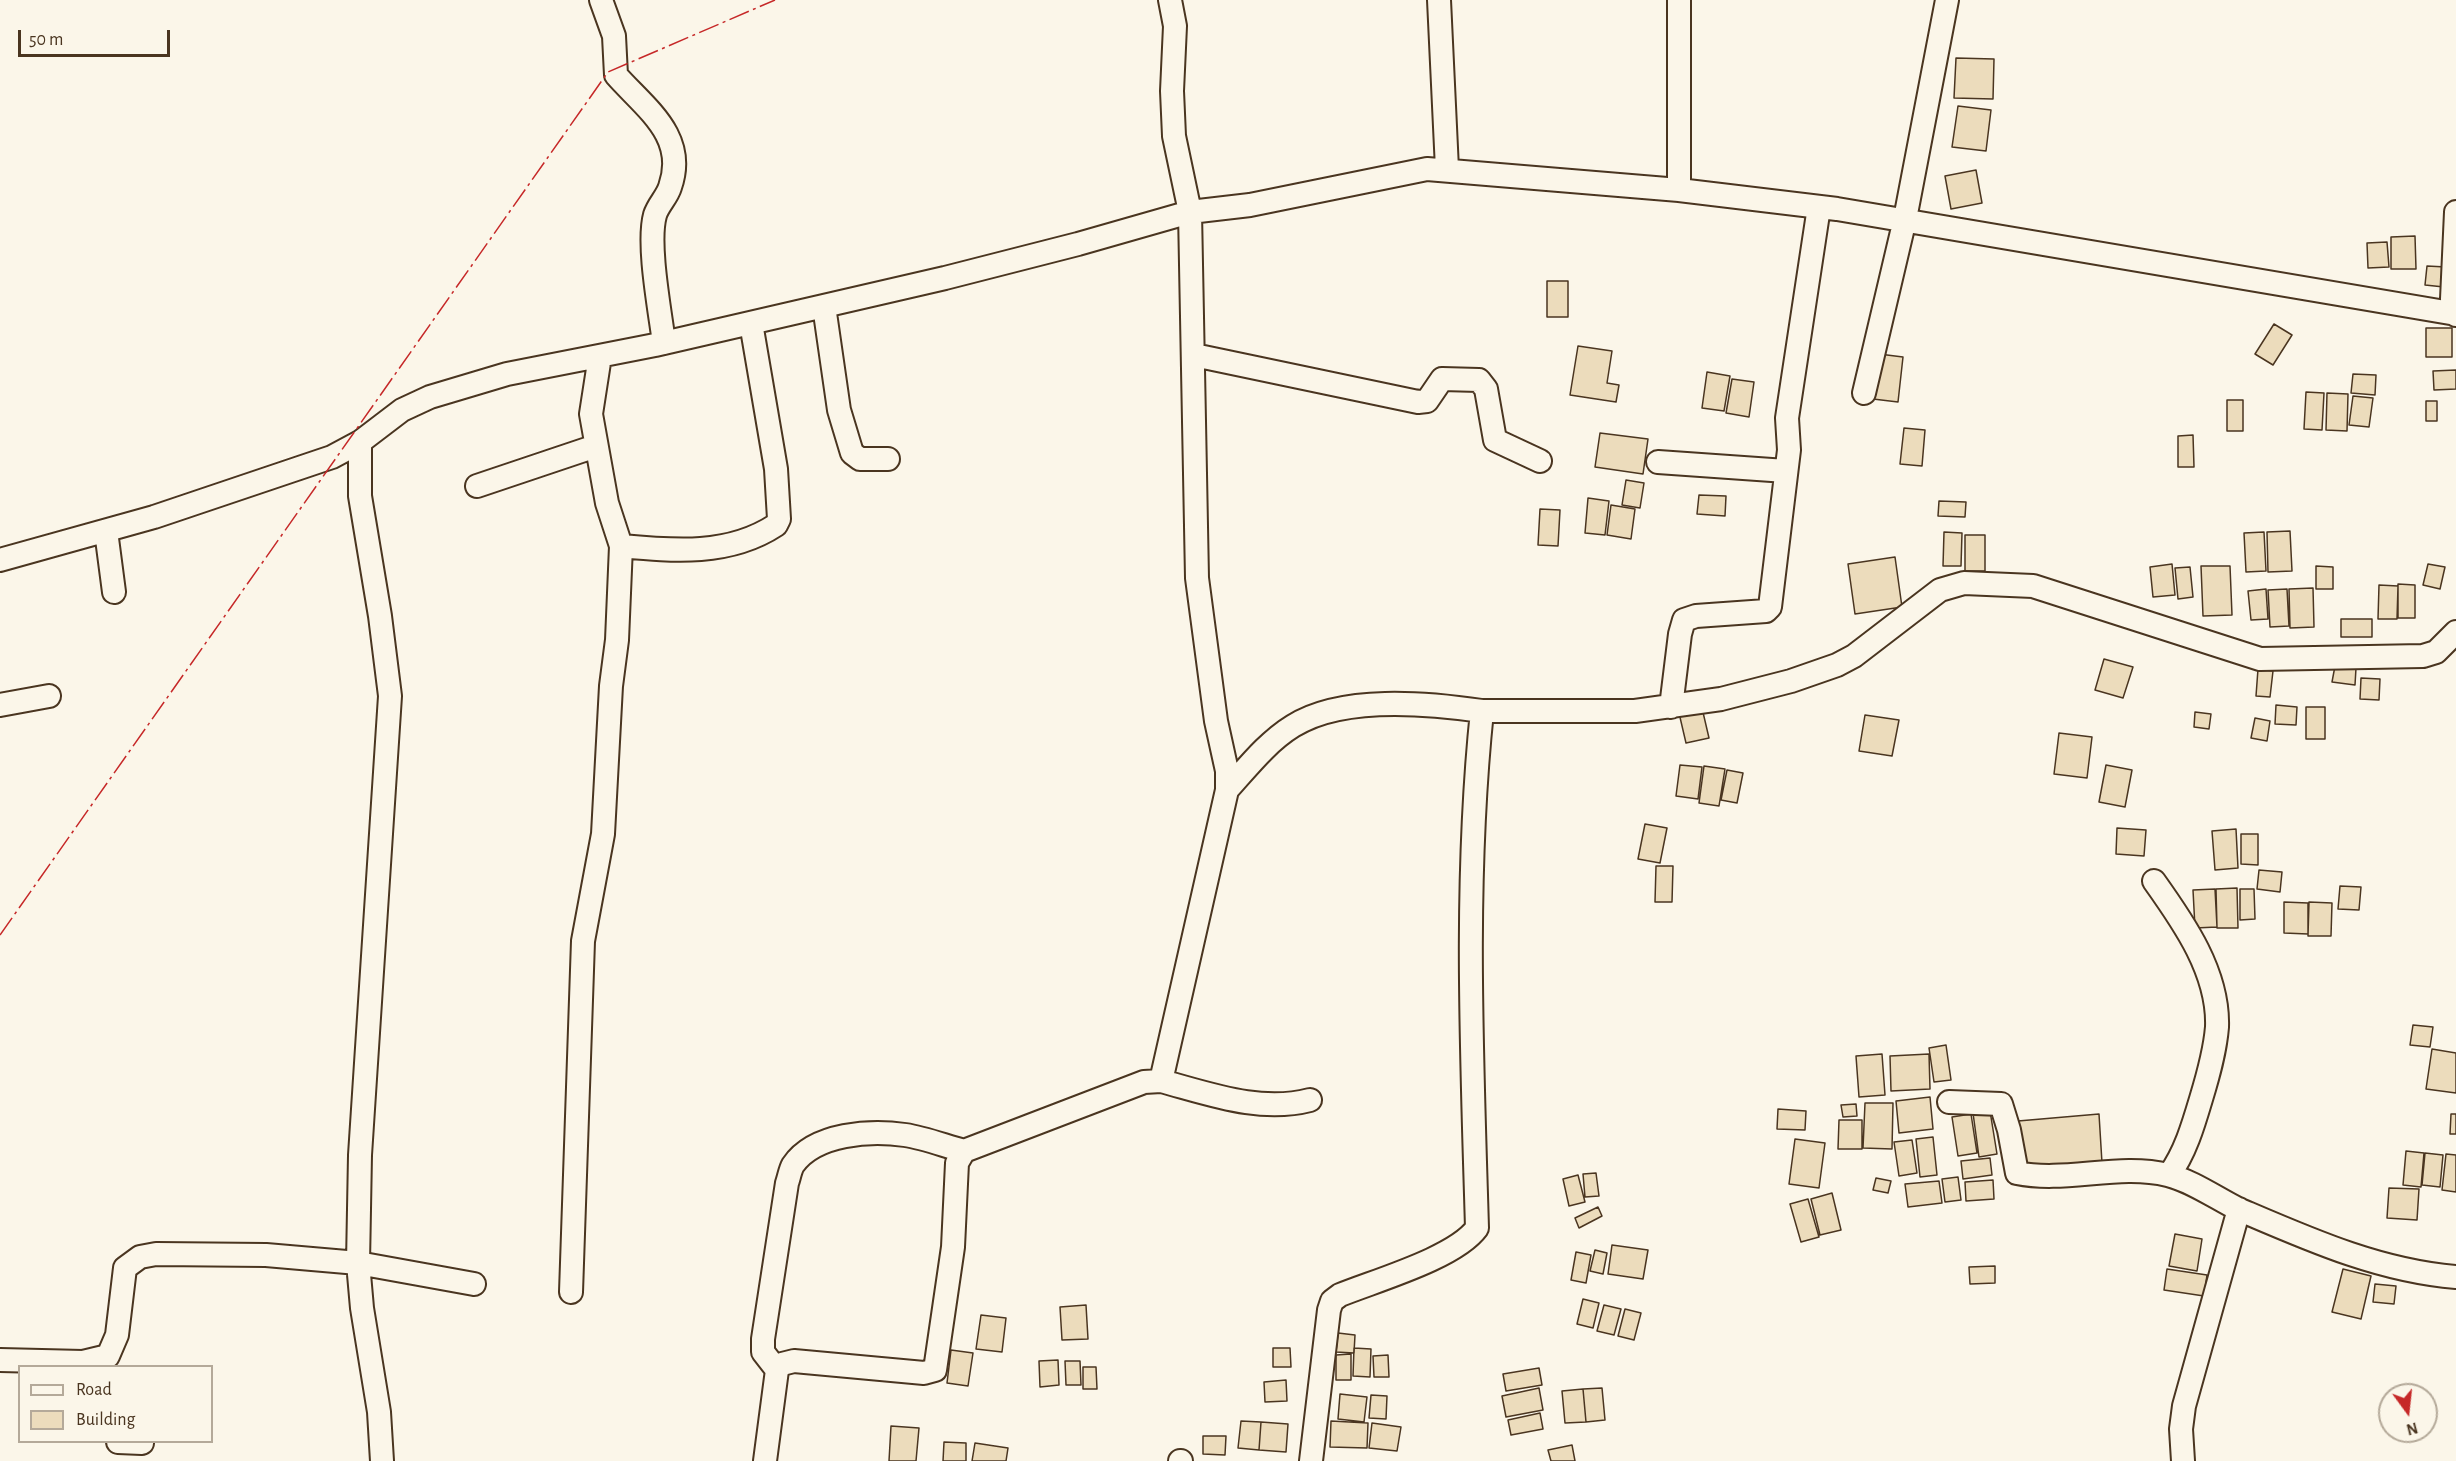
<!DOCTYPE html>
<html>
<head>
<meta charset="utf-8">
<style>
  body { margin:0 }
  #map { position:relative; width:2456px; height:1461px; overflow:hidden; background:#fbf6e9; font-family:"Alegreya Sans",sans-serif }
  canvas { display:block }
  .legend { position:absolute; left:18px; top:1365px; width:195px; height:78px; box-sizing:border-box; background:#fbf6e9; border:2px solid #b4a999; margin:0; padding:8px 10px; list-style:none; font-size:18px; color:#4a3520 }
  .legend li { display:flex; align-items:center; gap:12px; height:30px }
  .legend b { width:30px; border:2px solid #b4a999 }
  .north { position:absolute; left:2378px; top:1383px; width:60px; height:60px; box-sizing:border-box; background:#fbf6e9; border:2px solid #b4a999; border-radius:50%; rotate:165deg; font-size:16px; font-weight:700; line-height:24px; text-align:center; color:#4a3520 }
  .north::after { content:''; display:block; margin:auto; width:21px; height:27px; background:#c62828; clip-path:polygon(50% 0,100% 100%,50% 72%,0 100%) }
  .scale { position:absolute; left:18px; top:30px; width:152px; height:27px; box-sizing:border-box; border:3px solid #4a3520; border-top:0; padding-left:8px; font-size:18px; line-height:21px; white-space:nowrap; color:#4a3520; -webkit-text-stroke:4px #fbf6e9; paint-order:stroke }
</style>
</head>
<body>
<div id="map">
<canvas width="2456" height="1461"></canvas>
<ul class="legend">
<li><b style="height:8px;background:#fbf6e9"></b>Road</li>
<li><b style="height:16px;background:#ecdcbc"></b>Building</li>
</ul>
<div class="north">N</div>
<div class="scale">50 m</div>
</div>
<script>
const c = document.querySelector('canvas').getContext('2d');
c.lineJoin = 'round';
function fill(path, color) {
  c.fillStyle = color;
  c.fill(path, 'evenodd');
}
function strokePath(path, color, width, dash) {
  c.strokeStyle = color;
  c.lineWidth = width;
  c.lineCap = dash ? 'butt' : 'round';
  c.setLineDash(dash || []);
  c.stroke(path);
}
const building = new Path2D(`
  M1956,58L1994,59L1993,99L1954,98Z
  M1958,106L1991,110L1986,151L1952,147Z
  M1976,170L1982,203L1951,209L1945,176Z
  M2415,236L2416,269H2391V237Z
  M2387,242L2389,267L2368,268L2367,243Z
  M2427,266L2446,267L2444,287L2425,285Z
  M1547,281H1568V317H1547Z
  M2274,324L2292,335L2273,365L2255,354Z
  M2426,328H2452V357H2426Z
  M1578,346L1612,351L1607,383L1619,385L1616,402L1570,395Z
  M1879,354L1903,357L1898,402L1873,399Z
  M2456,370V389L2434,390L2433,371Z
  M1707,372L1730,376L1724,411L1702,408Z
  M2353,374L2376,375L2375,395L2351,393Z
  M1732,379L1754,382L1749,417L1726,413Z
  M2306,392L2324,393L2322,430L2304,429Z
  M2327,393L2348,394L2347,431L2326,430Z
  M2353,396L2373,398L2369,427L2349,425Z
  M2227,400H2243V431H2227Z
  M2426,401H2437V421H2426Z
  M1904,428L1925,430L1922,466L1900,464Z
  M1600,433L1648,439L1643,474L1595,467Z
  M2193,435L2194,467H2178V436Z
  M1626,480L1644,483L1640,508L1622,505Z
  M1699,495L1726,496L1725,516L1697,514Z
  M1588,498L1609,501L1605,535L1585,533Z
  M1939,501L1966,502L1965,517L1938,516Z
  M1611,505L1635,509L1631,539L1607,535Z
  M1540,509L1560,510L1558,546L1538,545Z
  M2290,531L2292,571L2268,572L2267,532Z
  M1944,532L1962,533L1961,566H1943Z
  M2264,532L2266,571L2246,572L2244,533Z
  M1965,535H1985V571H1965Z
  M1895,557L1902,607L1855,614L1848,564Z
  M2172,564L2175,595L2153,597L2150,567Z
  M2428,564L2445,567L2440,589L2423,585Z
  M2201,566H2230L2232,615L2203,616Z
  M2316,566L2333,567V589H2316Z
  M2190,567L2193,597L2178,599L2175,568Z
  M2398,584L2415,585V618H2398Z
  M2379,585L2398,586L2397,619H2378Z
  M2313,588L2314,627L2290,628L2289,589Z
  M2266,589L2268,619L2251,620L2248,591Z
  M2287,589L2289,626L2270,627L2268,590Z
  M2341,619H2372V637H2341Z
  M2104,659L2133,667L2123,698L2095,690Z
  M2335,666L2356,668L2355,685L2332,682Z
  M2258,669L2273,671L2270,697L2256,696Z
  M2361,678L2380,679L2379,700L2360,699Z
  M2276,705L2297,707L2296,725L2275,724Z
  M2306,707H2325V739H2306Z
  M1702,708L1709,738L1686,743L1679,713Z
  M2195,712L2211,714L2209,729L2194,727Z
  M1865,715L1899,720L1892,756L1859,751Z
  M2255,718L2270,721L2267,741L2251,738Z
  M2059,733L2092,737L2087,778L2054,774Z
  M1680,765L1702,767L1698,799L1676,796Z
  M2106,765L2132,770L2125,807L2099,802Z
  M1704,766L1725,769L1719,806L1699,803Z
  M1727,770L1743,773L1737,803L1721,800Z
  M1645,824L1667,828L1660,863L1638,859Z
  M2117,828L2146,830L2144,856L2116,854Z
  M2236,829L2238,868L2215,870L2212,831Z
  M2241,834H2258V865L2241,864Z
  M1656,866H1673L1672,902H1655Z
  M2259,870L2282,872L2280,892L2257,889Z
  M2340,886L2361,887L2359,910L2338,909Z
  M2237,888L2238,928H2217L2216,889Z
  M2215,889L2217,927L2195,928L2193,890Z
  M2240,889H2254L2255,919L2240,920Z
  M2284,902L2308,903V934L2284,933Z
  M2309,902L2332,903L2331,936H2308Z
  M2413,1025L2433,1027L2430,1047L2410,1045Z
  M1946,1045L1951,1080L1934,1082L1929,1048Z
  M2432,1049L2456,1053V1093L2426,1089Z
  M1882,1054L1885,1095L1859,1097L1856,1056Z
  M1929,1054L1930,1089L1891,1091L1890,1056Z
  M1930,1097L1933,1129L1899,1133L1896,1101Z
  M1865,1103H1893L1892,1149L1863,1148Z
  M1856,1104L1857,1116L1843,1117L1841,1105Z
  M1778,1109L1806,1111L1805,1130L1777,1129Z
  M1990,1111L1997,1154L1979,1157L1973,1113Z
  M1971,1114L1977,1153L1958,1156L1952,1117Z
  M2099,1114L2102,1163L2022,1169L2018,1121Z
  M2451,1114H2456V1134H2450Z
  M1839,1120H1862V1149H1838Z
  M1933,1137L1937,1175L1920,1177L1916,1139Z
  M1795,1139L1825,1143L1819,1188L1789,1184Z
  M1912,1140L1917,1173L1899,1176L1894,1142Z
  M2406,1151L2424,1153L2421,1187L2403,1185Z
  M2425,1153L2443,1155L2440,1187L2422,1185Z
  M2446,1154L2456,1155V1192L2442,1190Z
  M1990,1158L1992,1175L1963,1179L1961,1161Z
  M1596,1173L1599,1196L1585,1197L1583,1174Z
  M1578,1175L1585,1202L1569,1206L1563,1179Z
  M1958,1177L1961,1200L1945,1202L1942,1179Z
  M1876,1178L1891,1181L1888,1193L1873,1190Z
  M1993,1180L1994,1199L1966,1201L1965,1182Z
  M1939,1181L1942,1203L1908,1207L1905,1184Z
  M2389,1188L2419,1189L2417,1220L2387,1218Z
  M1832,1193L1841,1230L1820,1235L1811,1199Z
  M1808,1199L1819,1237L1801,1242L1790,1204Z
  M1598,1207L1602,1216L1579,1228L1575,1218Z
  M2175,1234L2202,1239L2197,1271L2169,1266Z
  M1612,1245L1648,1250L1643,1279L1608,1274Z
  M1595,1250L1607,1253L1603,1274L1590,1271Z
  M1576,1252L1591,1255L1586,1283L1571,1280Z
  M1995,1266V1283L1970,1284L1969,1267Z
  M2167,1269L2207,1275L2204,1296L2164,1290Z
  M2343,1269L2371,1276L2361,1319L2332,1312Z
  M2375,1284L2396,1286L2394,1304L2373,1302Z
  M1583,1299L1599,1303L1593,1328L1577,1324Z
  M1086,1305L1088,1339L1062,1340L1060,1307Z
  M1604,1305L1621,1309L1614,1335L1597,1331Z
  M1625,1309L1641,1313L1634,1340L1618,1336Z
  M981,1315L1006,1318L1002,1352L976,1349Z
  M1338,1333L1355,1335L1354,1353L1336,1352Z
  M1273,1348H1290L1291,1367H1273Z
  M1354,1348L1371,1349L1370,1377L1353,1376Z
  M951,1350L973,1353L968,1386L947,1383Z
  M1351,1354V1380H1336V1355Z
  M1388,1355L1389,1377H1374L1373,1356Z
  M1058,1360L1059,1385L1040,1387L1039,1361Z
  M1065,1361H1080L1081,1385H1066Z
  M1083,1367H1096L1097,1389H1083Z
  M1539,1368L1542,1385L1506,1391L1503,1374Z
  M1286,1380L1287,1401L1265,1402L1264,1382Z
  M1539,1388L1543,1410L1506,1417L1502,1396Z
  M1602,1388L1605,1420L1586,1422L1583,1389Z
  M1583,1389L1586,1422L1565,1423L1562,1391Z
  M1340,1394L1367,1397L1364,1422L1338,1419Z
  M1371,1395L1387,1396L1386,1419L1369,1418Z
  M1540,1413L1543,1429L1511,1435L1508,1420Z
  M1241,1421L1261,1422L1259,1450L1238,1448Z
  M1331,1421L1368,1423L1367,1448L1330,1447Z
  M1261,1422L1288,1424L1286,1452L1259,1450Z
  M1372,1423L1401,1427L1397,1451L1369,1448Z
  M891,1426L919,1428L916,1461H889Z
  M1203,1436H1226L1225,1455L1203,1454Z
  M944,1442L966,1443V1461H943Z
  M975,1443L1008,1448L1006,1461H972Z
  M1572,1445L1575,1461H1551L1548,1450Z`);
fill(building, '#ecdcbc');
strokePath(building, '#4a3520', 1.5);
const minor = new Path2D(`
  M601,0L614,36L616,75C645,108 688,136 670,187C667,197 658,205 655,215C647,244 660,311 664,343
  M1439,0L1447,169
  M1679,190V0
  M2456,212L2452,299L2456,315
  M824,306L839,410L852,453L860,459H888
  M1194,355L1418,402L1427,401L1442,379L1479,380L1486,389L1495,440L1540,461
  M1864,393L1905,219L1947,0
  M360,442V496L380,616L390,696L360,1155L358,1263L362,1308L379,1412L382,1461
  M1658,462L1786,471
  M477,486L596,446
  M106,531L114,592
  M621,546C674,551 729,556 776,525L779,519L776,469L751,323
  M0,560L154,517L332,457L360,442L402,410L430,397L507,374L655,345L945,278L1078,244L1190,212L1250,205L1427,169L1679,190L1837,209L2456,314
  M0,705L49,696
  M1671,707L1680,634L1684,620L1696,616L1766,611L1770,607L1789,450L1787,418L1819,207
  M1227,790C1247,768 1267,742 1293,726C1342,695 1427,703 1482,711
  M2154,881C2184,923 2219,973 2217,1027C2215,1052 2208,1076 2201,1099C2193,1126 2185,1153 2169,1175
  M1161,1081C1210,1094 1260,1113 1310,1100
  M1949,1102L2001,1104L2009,1130L2017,1173C2066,1183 2118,1163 2168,1175C2192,1181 2216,1198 2238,1209C2308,1239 2379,1271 2456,1277
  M571,1292L583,941L603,834L611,686L617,640L621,546L607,503L591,414L600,356
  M0,1360L83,1362L108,1356L117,1335L125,1268L140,1257L156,1254L266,1255L358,1263L474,1284
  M777,1370L763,1352V1339L787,1183C789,1178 790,1170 793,1165C815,1133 871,1130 905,1135C925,1138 945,1146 964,1151
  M118,1442L142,1443
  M765,1461L777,1370L782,1364L794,1361L924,1373L935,1370L953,1247L957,1163L964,1151L1144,1082L1161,1081L1227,790V771L1216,721L1197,578L1190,212L1174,136L1172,91L1175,26L1170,0
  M1180,1461H1181
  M1311,1461L1329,1310L1332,1301L1340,1295C1377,1280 1455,1258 1477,1228C1472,1056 1464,883 1482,711H1635L1721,699L1791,681L1837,665L1854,656L1940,590L1964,583L2033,586L2260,659L2423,656L2436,652L2456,632
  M2183,1461L2181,1429L2184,1406L2239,1209`);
strokePath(minor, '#4a3520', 26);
strokePath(minor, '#fbf6e9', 22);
strokePath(new Path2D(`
  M0,935L608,72L775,0`), '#c62828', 1.5, [21, 4.5, 3, 4.5]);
</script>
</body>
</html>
